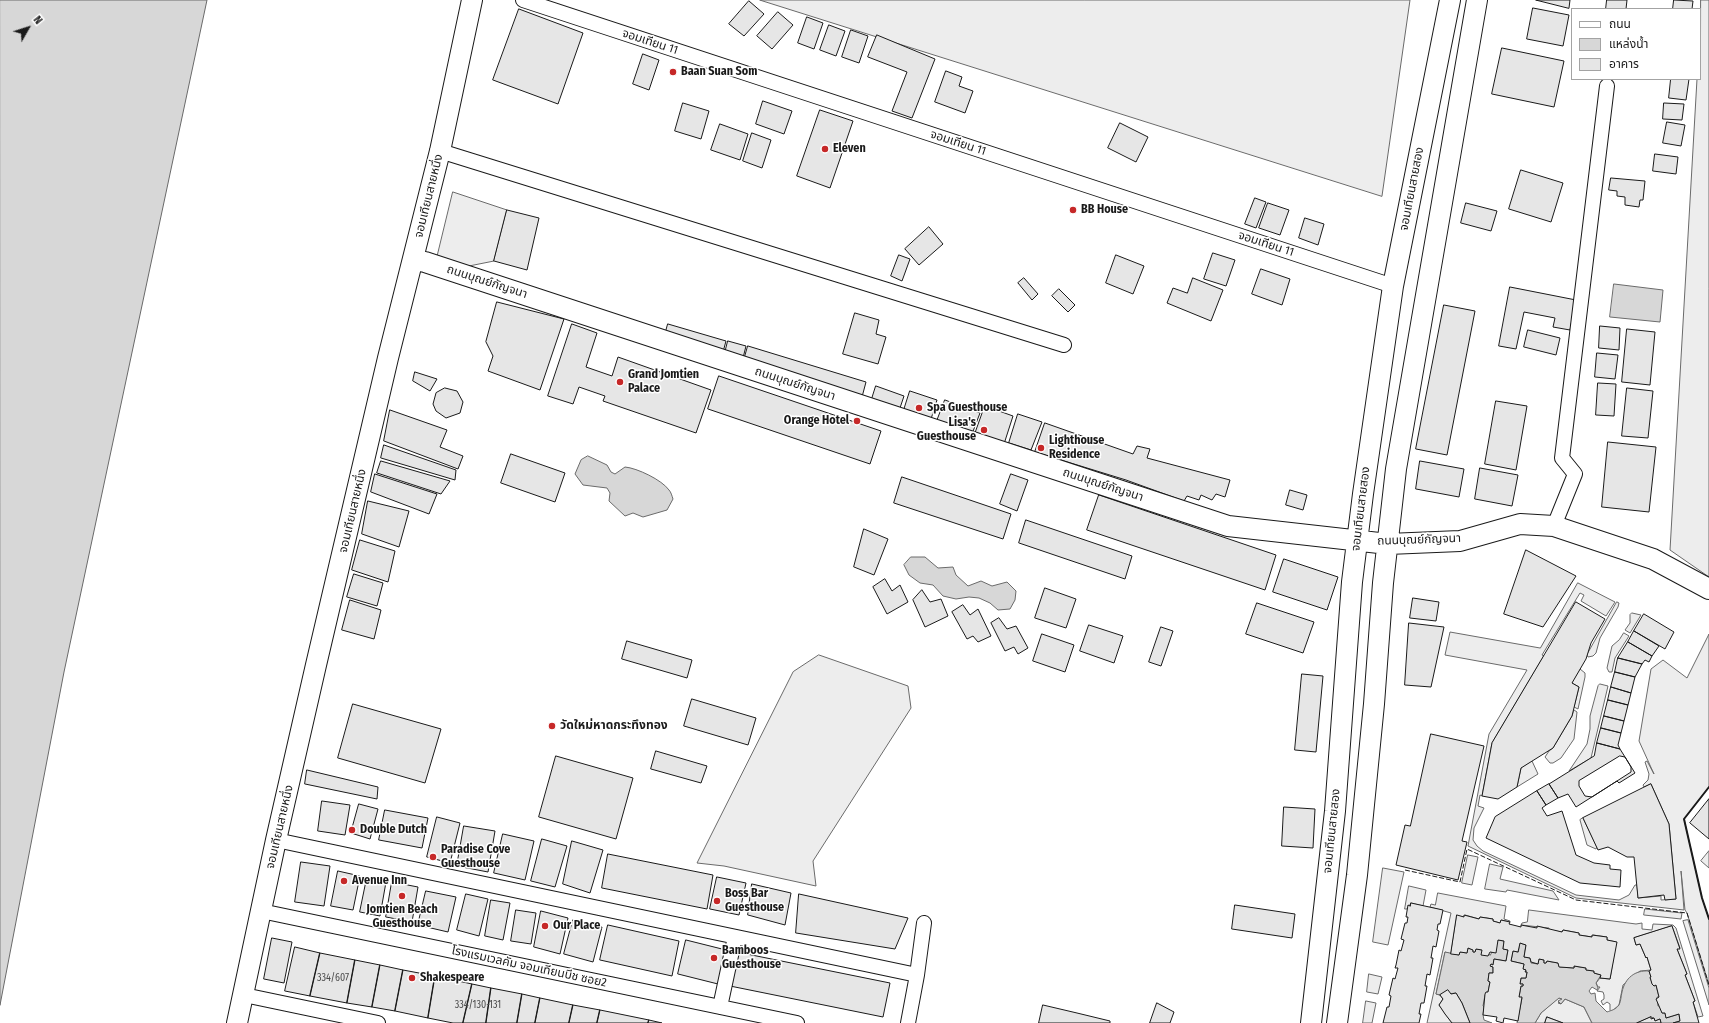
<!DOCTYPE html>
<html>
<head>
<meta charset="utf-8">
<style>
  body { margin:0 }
  #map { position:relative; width:1709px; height:1023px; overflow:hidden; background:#fff; font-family:"Fira Sans Condensed","Noto Sans Thai",sans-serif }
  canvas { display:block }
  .legend { position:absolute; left:1571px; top:8px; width:130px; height:72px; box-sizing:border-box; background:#fff; border:1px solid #a3a3a3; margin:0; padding:5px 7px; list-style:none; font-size:12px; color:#1a1a1a }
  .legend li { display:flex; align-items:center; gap:8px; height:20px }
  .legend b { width:20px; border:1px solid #a3a3a3 }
  .north { position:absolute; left:8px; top:8px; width:40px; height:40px; -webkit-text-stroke:3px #fff; paint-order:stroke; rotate:51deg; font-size:11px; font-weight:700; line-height:16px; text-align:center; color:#1a1a1a }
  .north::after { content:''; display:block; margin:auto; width:14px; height:18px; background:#1a1a1a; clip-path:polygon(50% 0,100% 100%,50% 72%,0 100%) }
</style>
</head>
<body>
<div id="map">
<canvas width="1709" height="1023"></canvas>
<ul class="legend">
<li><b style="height:5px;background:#fff"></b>ถนน</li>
<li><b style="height:11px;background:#d7d7d7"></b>แหล่งน้ำ</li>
<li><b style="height:11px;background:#e6e6e6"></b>อาคาร</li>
</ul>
<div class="north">N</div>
</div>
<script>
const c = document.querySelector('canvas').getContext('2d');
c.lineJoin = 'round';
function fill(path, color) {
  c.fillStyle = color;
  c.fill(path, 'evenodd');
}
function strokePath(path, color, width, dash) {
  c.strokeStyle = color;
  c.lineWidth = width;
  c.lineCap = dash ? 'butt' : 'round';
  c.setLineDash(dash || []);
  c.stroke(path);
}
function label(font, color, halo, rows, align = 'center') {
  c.font = font + ' "Fira Sans Condensed","Noto Sans Thai",sans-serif';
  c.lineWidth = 3;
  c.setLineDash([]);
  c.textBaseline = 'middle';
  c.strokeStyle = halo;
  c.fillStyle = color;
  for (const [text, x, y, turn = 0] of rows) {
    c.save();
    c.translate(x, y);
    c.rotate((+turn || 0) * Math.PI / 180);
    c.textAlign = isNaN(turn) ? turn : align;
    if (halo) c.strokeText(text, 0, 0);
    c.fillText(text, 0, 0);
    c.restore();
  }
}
const built = new Path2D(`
  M760,0H1410L1382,196Z
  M1701,0H1709V577L1670,550L1697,79H1700Z
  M453,192L507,210L494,261L464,267L437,258Z
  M1578,583L1615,602L1606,616L1581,601L1584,595L1580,593L1542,655L1544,656L1492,743L1482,796L1480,795L1478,806L1484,808L1474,828L1473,840L1477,846L1483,851L1576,895L1619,900L1629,895L1635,885H1637L1638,898L1661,896V900L1676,899L1669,824L1651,784L1644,787L1643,785L1648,780L1649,774L1645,762L1647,761L1654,774L1639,741L1651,669L1663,660L1687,678L1709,634V787L1684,819L1702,898L1709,919V985L1687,913L1685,910L1681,871L1684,910L1576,898L1468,846L1489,734L1527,670L1445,655L1450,632L1540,648Z
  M1617,602L1619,603L1618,607L1600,638L1596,653L1593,656L1588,657L1587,655Z
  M1632,613L1641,615L1630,633L1625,630L1630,623V615Z
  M1624,633L1629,636L1615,658L1612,672H1609L1607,668L1612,646L1619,640Z
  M819,655L908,686L911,708L813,861L816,886L724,866L697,863L793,672Z
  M1580,669L1585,673V677L1578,709L1574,707L1579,687L1572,683Z
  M1600,684L1608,686L1591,758L1569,771L1587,744L1590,729V716L1598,686Z
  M1574,710L1577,712L1574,739L1561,758L1553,763H1550L1545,757L1549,751L1553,748L1572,716Z
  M1532,761L1538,774L1517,787L1521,768Z
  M1583,818L1597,847L1596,849L1587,845L1580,820Z
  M1709,851V868L1701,861Z
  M1468,855L1478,857L1472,885L1462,883Z
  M1490,864L1503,867L1500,879L1553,891L1559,900L1507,890L1506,892L1485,889Z
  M1383,868L1404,872L1388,945L1373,942Z
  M1409,886L1426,890L1423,906L1411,903L1407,909H1405Z
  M1438,893L1506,906L1504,919L1510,921V922L1501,920L1500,923L1493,921V919L1480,917L1479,919L1465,915L1464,917L1457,916L1451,954L1445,952L1436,994L1440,995L1443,999L1439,1005L1452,1023H1427L1451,913L1430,907L1431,904L1435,905Z
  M1645,909L1682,913L1681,919L1644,915Z
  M1529,910L1636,924L1642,923V929L1652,930L1653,924L1673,925L1676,928L1703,1016L1698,1017L1693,1002L1695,1001L1685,975L1687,974L1677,949L1680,948L1672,926L1634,938L1636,945L1640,944L1646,958L1647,957L1651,970L1640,971L1623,985L1619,1005L1611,1012L1610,1010V1004L1607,1002L1603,1005L1601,1001L1604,999V995L1603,992L1597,991L1600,987H1598L1596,983L1600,978L1610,979L1616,942L1607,940V937L1593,935L1592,937L1579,935V933L1563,930L1562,932L1549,930V928L1521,925L1522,923L1527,922Z
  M1688,920L1709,988V1005L1683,921Z
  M1369,974L1382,977L1378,994L1367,992Z
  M1559,998L1563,999L1558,1003L1561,1004L1565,999L1584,1007L1592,1023H1563L1547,1017L1545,1023H1535L1541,1013Z
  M1366,1001L1376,1003L1372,1023H1363Z`);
fill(built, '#ededed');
strokePath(built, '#6a6a6a', 1);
const water = new Path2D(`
  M0,0H207L64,672L0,1005Z
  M1614,284L1663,290L1660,322L1610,317Z
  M588,456L607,465L611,472L615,474L625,467C637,468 662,480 669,490C671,492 672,496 673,499L667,510L643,517L633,513L625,516L609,501L610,493L607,488L583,485L575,474L581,460Z
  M911,557H925L938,568L953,567L956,575L968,586L981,581L992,586L1007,582L1016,591L1015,600L1010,609L998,610L990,603L979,598L969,597L956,599L943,596L933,585L920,583L909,575L904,565Z
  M1498,940L1504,941L1503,949L1508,950L1506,961L1494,959L1493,965L1491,964V966L1493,967V973H1489L1488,981L1490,982L1488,992L1485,995L1483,1006L1484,1007L1483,1015L1484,1020L1492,1023H1470L1462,1003L1456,993L1440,995L1436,994L1445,952L1459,955L1460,952L1467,953L1468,948L1473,950V952H1475L1476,949L1482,950L1490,955Z
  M1520,943L1526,945L1524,957L1530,958L1531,963L1538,964L1539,959L1544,960V963H1546L1547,961L1558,963L1560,967L1574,968V966L1586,968V970L1594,971V973L1601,975L1596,983L1598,988L1597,990L1592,987L1589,991L1591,994L1595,993L1596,1001L1607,1012C1612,1010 1615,1010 1619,1005C1621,1001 1621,996 1622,992C1625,978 1635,970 1649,971L1651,977L1650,978L1654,986L1656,985L1659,997H1657L1658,1006H1660L1662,1013H1665L1666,1018L1679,1014L1680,1021L1673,1023H1661L1660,1019L1655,1021L1654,1018L1651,1017L1637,1023H1592L1584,1007L1565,999L1561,1004L1558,1001L1562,999L1559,998L1541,1013L1535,1023H1517L1522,998L1519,997L1521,986H1523V984H1520L1521,978H1526L1527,972H1525L1526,970L1523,969L1524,964L1511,961L1513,951L1518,952Z`);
fill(water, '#d7d7d7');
strokePath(water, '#6a6a6a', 1);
const building = new Path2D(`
  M1536,0H1570L1569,8Z
  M1607,0H1627L1626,9H1606Z
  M1674,0L1693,1L1692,9H1673Z
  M749,1L764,14L744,36L729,24Z
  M1533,8L1569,15L1563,46L1527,39Z
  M519,9L583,33L558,104L493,80Z
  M778,12L793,25L772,49L757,36Z
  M807,17L823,23L814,49L798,43Z
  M829,25L845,31L836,56L820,50Z
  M851,30L868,36L859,63L842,57Z
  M877,35L935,59L912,118L892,111L907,72L868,57Z
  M1502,48L1564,61L1554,107L1492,94Z
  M643,54L659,60L649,90L633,84Z
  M946,71L962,77L959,86L973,91L965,113L935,102Z
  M1671,79H1689L1686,100L1669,98Z
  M763,101L792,111L784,134L756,124Z
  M683,103L709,111L701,139L675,131Z
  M1664,103L1684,104L1682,120L1663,119Z
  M820,110L853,121L830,188L797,176Z
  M1667,122L1685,125L1681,146L1663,143Z
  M1120,123L1148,137L1136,162L1108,148Z
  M720,124L748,134L740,160L711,150Z
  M752,133L771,140L762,168L743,161Z
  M1655,154L1678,157L1676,174L1653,171Z
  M1521,170L1563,183L1551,222L1509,209Z
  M1611,178L1645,181L1643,200H1640L1639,207L1625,205V197L1617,196V191L1609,190Z
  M1255,198L1266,202L1256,228L1245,224Z
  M1268,203L1289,210L1280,235L1259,228Z
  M1466,203L1497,211L1491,231L1461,223Z
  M507,210L539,218L527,270L494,261Z
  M1305,218L1324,224L1318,245L1299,238Z
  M929,227L943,244L919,265L905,249Z
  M1213,253L1235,260L1226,286L1204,279Z
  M899,255L910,259L902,281L891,276Z
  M1116,255L1144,266L1133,294L1106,283Z
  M1261,269L1290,279L1282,305L1252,294Z
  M1024,278L1038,294L1032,300L1018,283Z
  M1193,278L1223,290L1211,321L1167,303L1173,288L1187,293Z
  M1510,287L1576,300L1570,330L1553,327L1555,318L1524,312L1516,349L1499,346Z
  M1059,289L1075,305L1068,312L1052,296Z
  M497,302L564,319L540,390L488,371L493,356L486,342Z
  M1444,305L1475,311L1447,455L1416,449Z
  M855,313L879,320L876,334L886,337L878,364L843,354Z
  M572,324L597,333L586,367L612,376L618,357L711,390L696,433L603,401L605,396L579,387L573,404L548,396Z
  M668,324L726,341L723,352L665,335Z
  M1600,326L1620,328L1619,350L1599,348Z
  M1627,329L1655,332L1650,385L1622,382Z
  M1528,330L1560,338L1556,355L1524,347Z
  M728,341L746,346L743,358L725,353Z
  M748,346L866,382L862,397L744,360Z
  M1597,353L1618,355L1615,379L1595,377Z
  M415,372L437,379L430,391L413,381Z
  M719,376L881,431L870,464L708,409Z
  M1598,383L1616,384L1614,416L1596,415Z
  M876,386L904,396L899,411L871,402Z
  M445,388L457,391L463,402L460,413L446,418L436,411L433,404L436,393Z
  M1627,388L1653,391L1648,438L1622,436Z
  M910,391L937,400L931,419L904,410Z
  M945,400L980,413L972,434L937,421Z
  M1496,401L1527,406L1516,470L1485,464Z
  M985,406L1013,416L1004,444L975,434Z
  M390,410L447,430L440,447L463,456L458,469L384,441Z
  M1018,414L1042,422L1031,450L1009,443Z
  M1045,423L1133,454L1137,446L1150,449L1147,458L1230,480L1225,497L1216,494L1212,500L1201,495L1199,500L1187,496L1184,501L1126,480L1035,452Z
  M1608,442L1656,447L1649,512L1602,507Z
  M384,445L456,470L455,480L381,458Z
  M511,454L565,473L555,502L501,483Z
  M381,461L450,481L441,494L377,473Z
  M1420,461L1464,469L1459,497L1416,489Z
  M1480,468L1518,475L1512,506L1475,499Z
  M375,474L437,494L429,514L371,492Z
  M1011,474L1028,480L1017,511L1000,504Z
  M902,477L1011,514L1003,539L894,503Z
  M1290,490L1307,495L1303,510L1286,505Z
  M1099,495L1276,555L1265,590L1087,530Z
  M368,501L409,511L399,547L362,534Z
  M1026,520L1132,556L1125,579L1019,543Z
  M864,529L888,539L874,575L854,567Z
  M360,540L395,551L388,582L352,570Z
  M1526,550L1576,576L1543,627L1504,614Z
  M1284,559L1338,577L1327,610L1273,592Z
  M354,574L383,583L377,606L347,597Z
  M885,579L892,591L900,585L908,602L887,614L873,587Z
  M1045,588L1076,599L1066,628L1035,618Z
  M922,590L930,602L941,599L948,616L925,627L913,600Z
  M1413,598L1439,602L1436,621L1410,618Z
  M350,600L381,610L374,639L342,630Z
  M1576,602L1605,619L1591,643L1586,659L1572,683L1579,687L1572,716L1553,748L1521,768L1517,787L1498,799L1482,796L1492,743Z
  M1257,603L1314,622L1303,653L1246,634Z
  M963,605L970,615L978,609L991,636L978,642L973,636L967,639L952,612Z
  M1644,614L1674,632L1665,649L1634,631Z
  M999,618L1007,629L1016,626L1028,648L1018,654L1014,647L1005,651L991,623Z
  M1409,623L1444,627L1431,687L1405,685Z
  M1089,625L1123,636L1114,663L1080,651Z
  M1161,627L1173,631L1161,666L1149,662Z
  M1634,631L1659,646L1652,656L1628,642Z
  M1042,634L1074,645L1065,672L1033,661Z
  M627,641L692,660L687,678L622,659Z
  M1628,642L1652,656L1649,662L1645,660L1642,664L1618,658Z
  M1618,658L1642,664L1635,677L1615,672Z
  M1615,672L1635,677L1631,693L1611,687Z
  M1302,674L1323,676L1316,752L1295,750Z
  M1611,687L1631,693L1628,705L1608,700Z
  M692,699L756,718L748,745L684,726Z
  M1608,700L1628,705L1624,721L1604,716Z
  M353,704L441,729L425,783L338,758Z
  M1604,716L1624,721L1621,733L1601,728Z
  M1601,728L1621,733L1618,745L1620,749L1597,743Z
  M1431,734L1484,746L1462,841L1467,842L1458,880L1396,865L1405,825L1410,826Z
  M1597,743L1620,749L1635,773L1619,783L1617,781L1576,807L1568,794L1558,798L1549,784L1594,756Z
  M656,751L707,766L701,783L651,769Z
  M556,756L633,778L616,839L539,817Z
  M1620,756L1625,757L1631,767V772L1592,797L1585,796L1579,786V781Z
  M307,770L378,787L377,799L305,784Z
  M1549,784L1558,798L1546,805L1537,791Z
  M1651,784L1669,824L1676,899L1665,900L1664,895L1638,898L1634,857H1627L1608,847L1598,850L1583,818Z
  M1537,791L1546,805L1542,808L1547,816L1562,811L1576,855L1594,863L1610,865V869L1621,870L1620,887L1580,883L1486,838L1495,817Z
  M1709,799V839L1690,823Z
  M322,801L350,805L345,835L318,831Z
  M359,804L378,809L370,839L351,833Z
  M1284,807L1315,809L1313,848L1282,846Z
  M385,810L428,818L422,848L379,840Z
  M437,817L460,823L450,863L427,857Z
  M464,826L495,831L488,872L457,866Z
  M503,834L534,841L525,880L494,873Z
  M542,839L567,846L555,887L531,881Z
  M572,841L603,850L590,893L563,884Z
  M608,854L713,875L707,909L602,888Z
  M301,862L330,866L324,906L295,902Z
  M338,871L360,876L353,910L331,906Z
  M717,877L746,883L739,915L710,909Z
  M367,878L386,882L380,916L360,912Z
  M392,882L418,887L412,922L386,917Z
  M752,884L791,893L785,925L748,915Z
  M426,891L456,897L448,932L418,925Z
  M466,894L488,899L479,936L457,930Z
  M799,894L908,918L895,949L796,933Z
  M491,900L510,903L503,940L485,936Z
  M1411,903L1443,910L1440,924H1438L1437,930L1439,931L1436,947L1433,946L1431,958H1433L1430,975L1427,974L1425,986H1427L1424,1003H1421L1419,1014H1421L1419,1023H1383L1387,1007H1389L1391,996L1389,995L1393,978L1395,979L1398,968H1395L1396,965L1399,950L1401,951L1404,940L1401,939L1405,923H1407L1408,917H1406L1408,905L1410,906Z
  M1235,905L1295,914L1292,938L1232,929Z
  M516,910L536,913L531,944L511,941Z
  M541,911L568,918L560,954L534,947Z
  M1457,915L1464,917V915L1479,919L1480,917L1493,919V921L1500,923L1501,920L1510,922L1509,924L1521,927V925L1537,928V926L1562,932L1563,930L1579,933V935L1592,937V935L1607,937V940L1617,942L1610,979L1600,978L1601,975L1594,973V971L1586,970V968L1574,966V968L1559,967L1558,963L1547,961L1546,963H1544V960L1539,959L1538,964L1531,962L1530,958L1524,957L1526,945L1520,943L1518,952L1513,951L1511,961L1524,964L1523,969L1526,970L1525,972H1527L1526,978H1521L1520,984H1523V986H1521L1519,997H1522L1518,1021L1504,1018L1503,1023L1496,1021L1497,1017L1483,1015L1485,994L1486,992H1488L1490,982L1488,981L1489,973H1493V967L1490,966L1491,964L1493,965L1494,959L1506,961L1508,950L1503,949L1504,941L1498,940L1496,953L1490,952L1488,956L1481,955L1482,950L1476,949L1475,952H1473V950L1468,948L1467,953L1460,952L1459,955L1451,954Z
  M573,920L602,927L593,962L564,954Z
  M608,925L679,941L672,976L600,960Z
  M1672,926L1680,949H1677L1687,974L1685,975L1695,1001L1693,1002L1699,1023H1673L1680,1021L1679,1014L1666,1018L1665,1013H1662L1656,999L1659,997L1656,985L1654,986L1652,984L1650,977H1651L1649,971L1651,970L1647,957L1646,958L1640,944L1636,945L1634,938Z
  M272,938L292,942L284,983L264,979Z
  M686,940L726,950L718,984L678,974Z
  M295,947L320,953L310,996L285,991Z
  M737,952L890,983L883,1017L730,986Z
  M320,953L355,960L347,1003L310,996Z
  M355,960L380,965L372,1007L347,1003Z
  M380,965L403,970L395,1011L372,1007Z
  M403,970L435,976L428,1018L395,1011Z
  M435,976L472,984L463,1023H453L428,1018Z
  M472,984L491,988L486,1023H463Z
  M491,988L522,994L517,1023H486Z
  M1448,990L1451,994L1456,993L1462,1003L1470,1023H1452L1445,1014L1439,1005L1443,999L1440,995Z
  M522,994L540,998L535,1023H517Z
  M540,998L573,1005L569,1023H535Z
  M1157,1003L1174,1012L1170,1023H1150Z
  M573,1005L600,1010L597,1023H569Z
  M1043,1005L1077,1013L1110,1021V1023H1039Z
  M600,1010L649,1020L648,1023H597Z
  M1547,1017L1563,1023H1545Z
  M1651,1017V1019L1654,1018L1655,1021L1660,1019L1661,1023H1637Z
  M649,1020L662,1023H648Z`);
fill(building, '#e6e6e6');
strokePath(building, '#1a1a1a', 1);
const street = new Path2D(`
  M523,0L1393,286
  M440,151L1064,345
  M1554,526L1575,474L1562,458L1607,86
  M276,840L917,975L924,923
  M261,911L797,1023
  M244,995L378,1023
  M720,1007L735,937
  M908,1023L917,975`);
const secondary = new Path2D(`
  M414,260L425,262L1228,526L1388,544L1460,541L1520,524L1554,526L1653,559L1709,589
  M237,1023L276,840L316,665L388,358L440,151L472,0
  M1311,1023L1335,811L1352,582L1363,494L1393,286L1450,0
  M1337,1023L1357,875L1374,704L1383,583L1396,469L1477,0`);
strokePath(street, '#1a1a1a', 16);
strokePath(secondary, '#1a1a1a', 22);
strokePath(street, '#fff', 14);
strokePath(secondary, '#fff', 20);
strokePath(new Path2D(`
  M1405,870L1460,882L1467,849L1576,900L1687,913L1709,985`), '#1a1a1a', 1, [5, 2]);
strokePath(new Path2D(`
  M1709,787L1684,819L1702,898L1709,919`), '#1a1a1a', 2);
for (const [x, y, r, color] of [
  [673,72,4,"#c62828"],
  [825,149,4,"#c62828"],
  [1073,210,4,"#c62828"],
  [620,382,4,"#c62828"],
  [919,408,4,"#c62828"],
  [857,421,4,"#c62828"],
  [984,430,4,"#c62828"],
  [1041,448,4,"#c62828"],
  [552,726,4,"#c62828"],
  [352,830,4,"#c62828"],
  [433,857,4,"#c62828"],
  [344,881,4,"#c62828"],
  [402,896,4,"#c62828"],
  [717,901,4,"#c62828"],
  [545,926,4,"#c62828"],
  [714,958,4,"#c62828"],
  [412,978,4,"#c62828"]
]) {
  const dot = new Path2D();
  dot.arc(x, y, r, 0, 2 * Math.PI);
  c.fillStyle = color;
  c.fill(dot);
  strokePath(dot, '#fff', 1.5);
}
label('10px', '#4d4d4d', null, [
  ["334/607",333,978],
  ["334/130-131",478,1005]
]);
label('12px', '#1a1a1a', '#fff', [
  ["จอมเทียน 11",650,42,18],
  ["จอมเทียน 11",958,143,18],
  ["จอมเทียนสายสอง",1412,189,-79],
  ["จอมเทียนสายหนึ่ง",429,196,-76],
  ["จอมเทียน 11",1266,244,18],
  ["ถนนบุณย์กัญจนา",487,282,18],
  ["ถนนบุณย์กัญจนา",795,384,18],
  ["ถนนบุณย์กัญจนา",1103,485,18],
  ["จอมเทียนสายสอง",1361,509,-83],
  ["จอมเทียนสายหนึ่ง",353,511,-77],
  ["ถนนบุณย์กัญจนา",1419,540,-2],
  ["จอมเทียนสายหนึ่ง",280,827,-77],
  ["จอมเทียนสายสอง",1332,831,-84],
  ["โรงแรมเวลคัม จอมเทียนบีช ซอย2",529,967,12]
]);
label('bold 12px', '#1a1a1a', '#fff', [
  ["Baan Suan Som",681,72],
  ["Eleven",833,149],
  ["BB House",1081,210],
  ["Grand Jomtien",628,375],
  ["Palace",628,389],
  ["Spa Guesthouse",927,408],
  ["Orange Hotel",849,421,"right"],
  ["Lisa's",976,423,"right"],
  ["Guesthouse",976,437,"right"],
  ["Lighthouse",1049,441],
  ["Residence",1049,455],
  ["วัดใหม่หาดกระทึงทอง",560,726],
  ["Double Dutch",360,830],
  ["Paradise Cove",441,850],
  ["Guesthouse",441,864],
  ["Avenue Inn",352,881],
  ["Boss Bar",725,894],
  ["Guesthouse",725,908],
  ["Jomtien Beach",402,910,"center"],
  ["Guesthouse",402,924,"center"],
  ["Our Place",553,926],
  ["Bamboos",722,951],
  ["Guesthouse",722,965],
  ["Shakespeare",420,978]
], 'left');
</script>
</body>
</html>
